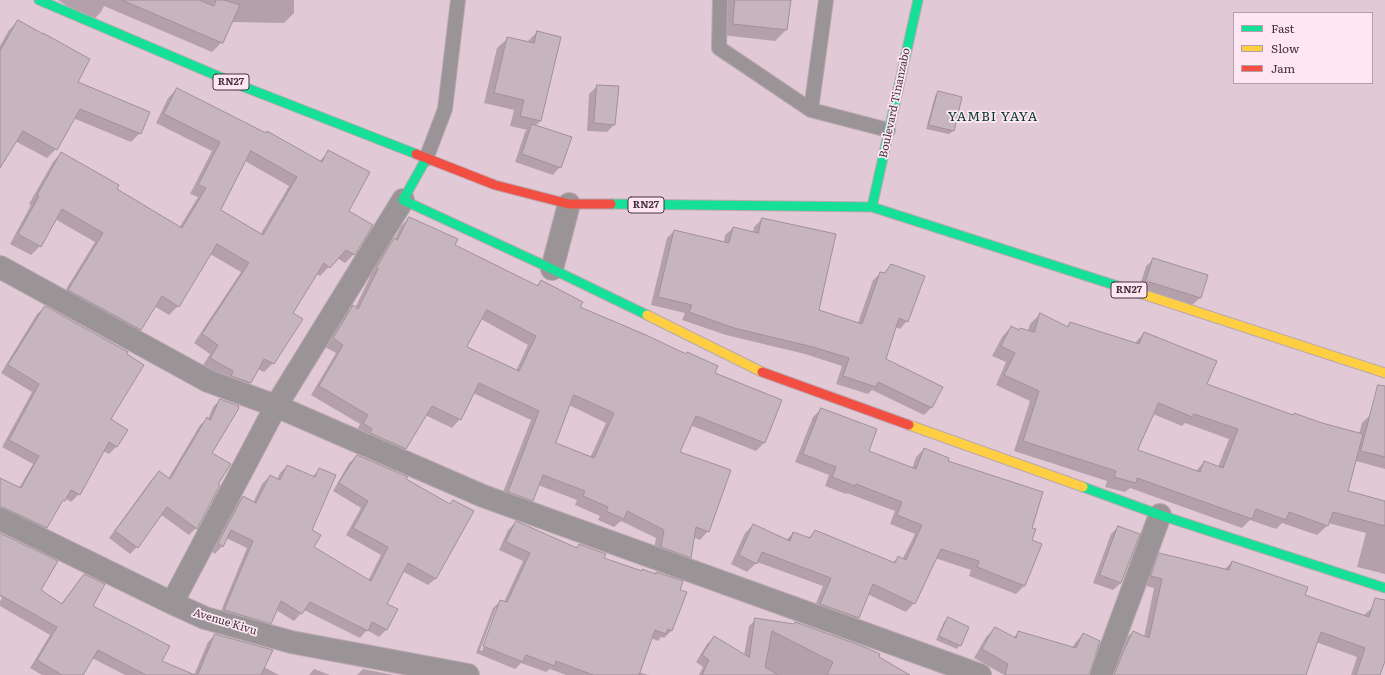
<!DOCTYPE html>
<html>
<head>
<meta charset="utf-8">
<style>
  body { margin:0 }
  #map { position:relative; width:1385px; height:675px; overflow:hidden; background:#e1c9d5; font-family:Literata,serif }
  canvas { display:block }
  .legend { position:absolute; left:1233px; top:12px; width:140px; height:72px; box-sizing:border-box; background:#fee7f3; border:1px solid #b49faa; margin:0; padding:5px 7px; list-style:none; font-size:12px; color:#45333d }
  .legend li { display:flex; align-items:center; gap:8px; height:20px }
  .legend b { width:20px; border:1px solid #b49faa }
</style>
</head>
<body>
<div id="map">
<canvas width="1385" height="675"></canvas>
<ul class="legend">
<li><b style="height:5px;background:#16e098"></b>Fast</li>
<li><b style="height:5px;background:#ffcf43"></b>Slow</li>
<li><b style="height:5px;background:#f24e42"></b>Jam</li>
</ul>
</div>
<script>
const c = document.querySelector('canvas').getContext('2d');
c.lineJoin = 'round';
function fill(path, color) {
  c.fillStyle = color;
  c.fill(path, 'evenodd');
}
function strokePath(path, color, width, dash) {
  c.strokeStyle = color;
  c.lineWidth = width;
  c.lineCap = dash ? 'butt' : 'round';
  c.setLineDash(dash || []);
  c.stroke(path);
}
function label(font, color, halo, rows, align = 'center') {
  c.font = font + ' Literata,serif';
  c.lineWidth = 3.5;
  c.setLineDash([]);
  c.textBaseline = 'middle';
  c.strokeStyle = halo;
  c.fillStyle = color;
  for (const [text, x, y, turn = 0] of rows) {
    c.save();
    c.translate(x, y);
    c.rotate((+turn || 0) * Math.PI / 180);
    c.textAlign = isNaN(turn) ? turn : align;
    if (halo) c.strokeText(text, 0, 0);
    c.fillText(text, 0, 0);
    c.restore();
  }
}
fill(new Path2D(`
  M58,0H294V13L284,23L231,22L222,42L212,52L104,6L101,12L91,22Z
  M726,0H790L787,29L775,41L722,35Z
  M18,21L76,82L140,133L131,142L73,118L56,149L47,158L15,141L0,166V46L9,30Z
  M537,32L541,121L535,126L560,167L553,175L515,162L525,132L527,130L510,126L514,110L484,103L497,48L508,38L527,42Z
  M597,86L614,125L607,132L587,131L589,94Z
  M177,89L319,162L329,151L348,211L354,254L345,263L337,258L320,276L316,273L292,313L301,319L273,363L264,372L258,369L250,383L241,392L202,367L210,354L194,343L241,272L210,254L178,306L169,315L154,306L140,330L132,338L60,299L95,242L55,219L40,246L31,255L10,244L31,205L29,204L53,162L61,153L115,190L179,228L198,197L190,194L212,151L156,123L168,98ZM245,161L289,186L260,235L220,210Z
  M938,92L953,131L949,134L926,129L935,96Z
  M409,218L454,246L536,286L541,281L579,308L714,374L764,443L756,451L690,425L678,453L708,531L700,540L693,537L690,557L682,566L653,555L656,538L621,521L614,527L598,520L600,516L575,505L577,500L538,485L532,500L524,509L500,500L531,420L473,393L460,419L452,428L425,415L406,448L397,457L356,432L360,424L311,395L336,353L325,347L344,315L353,307L355,308L370,277L368,276L386,248L394,240L401,226ZM481,319L528,345L516,371L466,347ZM569,405L606,423L590,458L554,443Z
  M762,219L817,310L858,323L873,280L881,273L883,274L891,265L907,321L900,329L895,327L884,359L932,407L924,415L872,390L868,394L836,384L842,366L805,354L726,335L682,320L685,313L651,305L667,238L674,231L724,242L725,235L733,228L753,233L754,227Z
  M1154,259L1207,275L1200,298L1192,305L1139,289L1146,266Z
  M45,307L110,419L127,430L116,447L109,454L103,451L79,494L71,502L65,498L59,505L46,527L39,535L0,516V480L19,488L33,464L2,447L32,392L1,373L37,314Z
  M1040,314L1066,327L1070,323L1135,343L1144,333L1205,384L1292,416L1359,434L1362,423L1372,413L1385,416V469L1356,461L1347,492L1385,502V574L1357,567L1366,533L1328,523L1327,526L1317,535L1282,523L1276,529L1250,520L1242,528L1130,488L1125,492L1105,487L1107,481L1014,451L1030,401L996,385L1006,362L992,356L1002,337L1011,327L1018,331H1028L1030,324ZM1153,414L1182,426L1185,423L1229,439L1218,467L1204,462L1196,471L1137,451Z
  M220,400L211,453L217,484L196,528L189,535L160,514L137,547L130,554L109,538L152,479L159,472L168,479L200,425L208,419L213,407Z
  M821,409L868,452L912,469L916,457L924,449L946,462L1030,528L1031,541L1040,545L1024,586L1016,594L969,576L971,570L935,558L914,603L906,612L867,594L858,617L849,626L812,613L823,586L757,562L747,572L731,564L745,533L753,525L786,540L793,533L808,538L815,532L892,563L898,558L902,560L915,534L890,524L895,511L847,493L846,494L825,486L829,475L795,462L813,417Z
  M357,456L405,480L449,505L453,501L436,578L428,585L402,571L386,604L387,629L379,637L367,630L360,638L304,610L294,621L276,610L271,623L263,630L218,618L247,548L226,538L222,546L215,554L211,551L235,505L243,497L253,503L262,484L270,476L277,480L280,473L287,466L312,477L320,469L311,530L313,548L368,581L381,555L346,535L361,508L333,491L349,463Z
  M516,522L576,548L579,545L603,559L655,575L657,573L679,590L685,593L671,631L664,638L661,637L658,641L651,638L639,672L649,675H566L550,669L546,672L521,663L515,669L476,653L493,608L501,601L504,602L523,561L499,550L508,530ZM496,608H498L482,651L480,650Z
  M1118,527L1121,583L1113,590L1093,583L1111,534Z
  M0,534L39,590L61,604L77,583L84,575L91,606L161,661L193,675H125L92,658L82,675H42L30,668L50,635L0,606V601L2,598L0,596Z
  M1160,554L1224,570L1232,562L1304,596L1364,615L1373,607L1385,610V658L1379,675H1351L1357,657L1316,642L1305,675H1110L1124,640L1133,632L1144,637L1154,588L1143,585L1151,563Z
  M948,618L960,645L957,649L936,640L944,622Z
  M756,619L877,657L908,675H699L703,667L696,662L707,644L714,637L744,655L749,626Z
  M995,628L1013,638L1019,632L1072,648L1075,643L1083,634L1088,675H1004L974,658L986,637Z
  M215,635L264,667L279,675H194L208,642Z
  M314,669L330,675H309Z
  M363,669L394,675H357Z`), '#0003');
const building = new Path2D(`
  M122,0H199L214,6L216,0H224L240,5L223,43Z
  M735,0H791L787,30L733,24Z
  M18,20L43,34V33L90,59L78,82L150,112L141,134L80,109L57,150L23,131L0,168V51Z
  M537,31L561,37L541,121L520,116L524,100L494,93L507,37L534,43Z
  M597,85L619,86L615,125L594,123Z
  M177,88L266,133L267,131L322,162L328,150L370,172L349,211L373,225L355,255L346,250L330,268L324,263L293,313L303,319L274,364L264,359L251,383L231,376L233,371L210,358L218,345L202,334L249,263L217,244L179,307L162,296L141,330L68,290L103,233L62,209L41,247L18,234L39,196L37,195L61,152L119,185L117,189L182,228L206,188L198,185L220,142L164,114ZM251,151L297,177L263,235L221,210Z
  M938,91L962,97L954,131L929,125Z
  M532,124L572,137L561,168L522,154Z
  M409,217L458,239L455,245L538,286L541,280L583,302L580,307L646,335L686,354L687,352L718,366L715,373L782,400L765,443L696,416L680,452L731,470L709,532L696,527L691,558L661,547L664,530L627,511L624,519L606,511L608,507L583,496L585,491L543,475L533,501L508,492L539,411L479,383L461,420L432,406L406,449L370,433L372,429L363,423L368,415L319,386L343,345L333,338L353,305L358,309L378,269L376,268L394,238L397,240ZM487,310L536,336L519,371L467,347ZM574,395L614,413L594,458L556,443Z
  M762,218L836,234L819,310L862,324L880,272L885,273L891,264L925,276L908,322L899,318L886,359L943,387L932,408L878,382L876,387L843,376L849,358L813,347L734,328L689,312L692,305L658,297L674,230L729,243L733,227L758,233Z
  M1153,258L1208,275L1201,298L1146,281Z
  M45,306L128,352L127,354L144,365L111,419L128,430L117,447L109,442L80,495L71,490L65,501L63,500L47,528L5,508L0,507V478L21,488L39,456L9,440L39,384L8,365Z
  M1040,313L1068,327L1070,322L1139,344L1144,332L1217,361L1207,384L1293,415L1294,413L1322,423L1363,434L1348,491L1385,501V526L1333,512L1328,526L1289,512L1286,520L1256,509L1252,519L1137,478L1136,483L1114,477L1116,471L1023,441L1039,391L1004,375L1015,353L1001,346L1011,326L1019,330L1020,328L1034,332ZM1159,403L1192,417L1194,414L1238,429L1223,468L1204,461L1200,472L1138,450Z
  M1378,385L1385,386V457L1361,451Z
  M220,399L239,406L238,408H239L212,453L231,464L218,484L220,485L197,529L167,507L138,548L115,531L159,471L170,479L207,417L210,420Z
  M821,408L877,429L869,451L916,469L924,448L949,458L948,461L1043,492L1032,528L1036,529L1032,540L1042,544L1025,586L977,567L979,561L941,549L915,604L873,584L859,618L820,604L831,578L762,552L757,564L739,555L753,524L790,541L793,532L810,538L815,530L895,563L898,556L906,560L922,525L897,515L902,502L856,484L855,486L832,477L836,467L803,454Z
  M357,455L408,477L406,479L450,504L453,500L474,511L436,579L408,563L387,604L398,609L387,630L372,622L368,631L310,602L302,614L281,601L271,624L224,610L253,541L231,530L223,547L218,543L243,496L256,503L270,475L280,480L287,465L315,477L319,468L336,475L312,530L321,535L314,547L371,581L388,547L353,528L368,501L339,483Z
  M516,521L577,548L579,544L606,554L604,558L642,571V569L656,574V572L683,581L680,590L687,592L672,631L668,629L666,634L655,630L639,675H593L556,661L555,666L526,655L523,662L483,646L500,600L507,602L530,553L506,542Z
  M1118,526L1140,534L1121,583L1100,575Z
  M0,533L58,561L41,590L62,604L84,574L105,584L93,606L170,646L162,661L195,675H146L98,650L83,675H62L37,660L57,627L0,595Z
  M1159,553L1229,570L1232,561L1308,587L1305,595L1369,617L1375,598L1385,600V661L1380,675H1356L1365,648L1321,632L1306,675H1114L1123,652L1133,631L1149,638L1162,579L1151,576Z
  M948,617L969,627L961,646L939,636Z
  M755,618L794,624L795,622L862,646L880,654L879,657L910,675H827L833,662L772,631L765,667L778,675H702L709,660L702,655L714,636L749,657Z
  M995,627L1016,638L1018,631L1076,648L1083,633L1100,641L1089,675H1005L1008,664L982,649Z
  M215,634L273,650L261,675H198Z`);
fill(building, '#c7b5be');
strokePath(building, '#a18f98', 1);
const lane = new Path2D(`
  M720,0L719,48L811,110L888,130
  M811,110L826,0
  M426,159L445,109L458,0`);
const street = new Path2D(`
  M0,267L208,381L276,406L483,496L980,675
  M552,269L569,204
  M0,519L172,603L205,618L291,642L468,675
  M172,603L276,406L403,200
  M1101,675L1160,515`);
const fast = new Path2D(`
  M39,0L234,83L416,154
  M426,159L403,200L552,269L647,315
  M611,204L872,207L1130,290
  M872,207L918,0
  M1083,487L1160,515L1385,588`);
const slow = new Path2D(`
  M1130,290L1385,373
  M647,315L762,372
  M909,425L1083,487`);
const jam = new Path2D(`
  M416,154L495,185L569,204H611
  M762,372L909,425`);
strokePath(lane, '#baa7b1', 16);
strokePath(street, '#baa7b1', 24);
strokePath(fast, '#baa7b1', 11);
strokePath(slow, '#baa7b1', 11);
strokePath(jam, '#baa7b1', 11);
strokePath(lane, '#9a9497', 14);
strokePath(street, '#9a9497', 22);
strokePath(fast, '#16e098', 9);
strokePath(slow, '#ffcf43', 9);
strokePath(jam, '#f24e42', 9);
for (const [x, y, w] of [
  [231,82,36],
  [646,205,36],
  [1129,290,36]
]) {
  const box = new Path2D();
  box.roundRect(x - w / 2, y - 8, w, 16, 3);
  c.fillStyle = '#fee7f3';
  c.fill(box);
  strokePath(box, '#45333d', 1);
}
label('bold 10px', '#45333d', null, [
  ["RN27",231,82],
  ["RN27",646,205],
  ["RN27",1129,290]
]);
label('11px', '#45333d', '#fee7f3', [
  ["Boulevard Tinanzabo",895,103,-78],
  ["Avenue Kivu",225,622,17]
]);
c.letterSpacing = '1px';
label('13px', '#033726', '#fee7f3', [
  ["YAMBI YAYA",993,117]
]);
c.letterSpacing = '0px';
</script>
</body>
</html>
